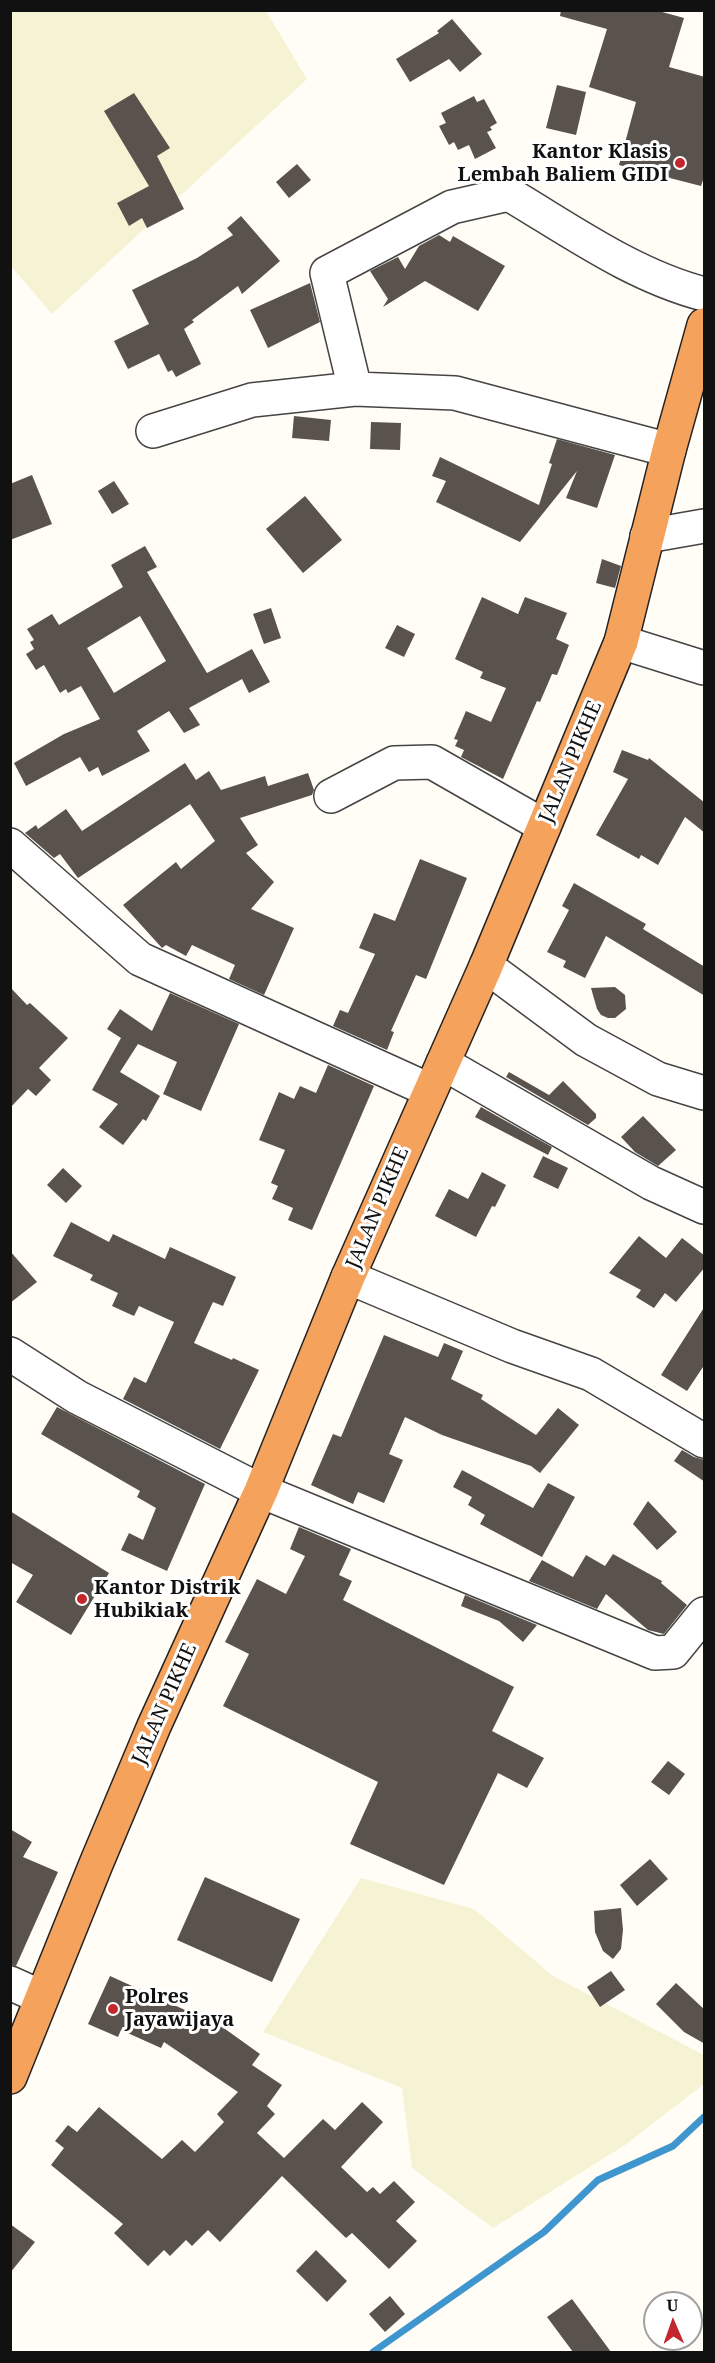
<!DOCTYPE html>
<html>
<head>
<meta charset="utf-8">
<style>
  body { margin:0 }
  #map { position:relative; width:715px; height:2363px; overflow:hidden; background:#fffdf5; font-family:"Noto Serif",serif }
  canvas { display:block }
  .frame { position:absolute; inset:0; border:12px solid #111; pointer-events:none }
  .north { position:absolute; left:643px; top:2291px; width:60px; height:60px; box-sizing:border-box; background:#fff; border:2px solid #a0a0a0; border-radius:50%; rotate:358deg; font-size:16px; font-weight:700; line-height:24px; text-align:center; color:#111 }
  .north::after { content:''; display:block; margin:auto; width:21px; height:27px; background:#c4262e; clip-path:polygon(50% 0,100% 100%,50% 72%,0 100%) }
</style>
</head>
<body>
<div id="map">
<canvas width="715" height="2363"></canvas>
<div class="frame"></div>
<div class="north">U</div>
</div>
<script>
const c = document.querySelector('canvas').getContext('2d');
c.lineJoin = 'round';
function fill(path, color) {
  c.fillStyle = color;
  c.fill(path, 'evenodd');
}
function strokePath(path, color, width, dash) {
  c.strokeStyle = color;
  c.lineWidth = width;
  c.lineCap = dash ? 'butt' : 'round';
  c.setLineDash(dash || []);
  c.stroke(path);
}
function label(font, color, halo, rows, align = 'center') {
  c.font = font + ' "Noto Serif",serif';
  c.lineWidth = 6;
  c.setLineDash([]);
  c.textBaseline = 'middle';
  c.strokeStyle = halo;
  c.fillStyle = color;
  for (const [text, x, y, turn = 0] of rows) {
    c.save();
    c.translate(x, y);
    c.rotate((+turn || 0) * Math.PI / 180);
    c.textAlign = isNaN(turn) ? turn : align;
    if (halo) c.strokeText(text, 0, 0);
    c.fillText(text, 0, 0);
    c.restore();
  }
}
fill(new Path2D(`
  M10,11H266L307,79L52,314L11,266Z
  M361,1878L474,1909L553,1976L704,2055V2084L625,2145L493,2228L412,2168L402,2088L263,2032Z`), '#f6f3d4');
strokePath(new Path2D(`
  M373,2352L544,2232L598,2180L673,2146L704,2117`), '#3f96cf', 7);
fill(new Path2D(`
  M561,10H655L684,18L669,67L705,77V174L701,186L619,165L636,102L589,87L607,29L560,16Z
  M452,19L482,54L460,72L449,59L410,82L396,59L439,33L437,31Z
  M557,85L586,92L576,135L546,128Z
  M134,93L170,148L157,156L184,209L147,228L142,218L129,226L117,203L149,186L104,111Z
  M474,96L477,102L484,99L497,123L490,127L492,130L487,132L496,148L475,159L469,145L458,150L454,142L449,145L439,126L446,123L441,113Z
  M297,164L311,180L289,198L276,182Z
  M241,216L280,261L242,294L238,286L192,320L194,322L184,329L201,364L176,377L172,370L168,372L159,354L128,369L114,341L149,324L132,290L197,258L233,235L227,228Z
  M439,235L450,242L453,236L505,266L478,311L425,281L383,307L388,299L370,271L398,257L405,269L419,246Z
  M310,283L320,322L268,348L250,310Z
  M294,416L331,420L329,441L292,438Z
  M371,422L401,423L400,450L370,449Z
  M557,439L615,455L597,508L566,498L577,471L520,542L436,502L446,481L432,476L440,457L539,505L552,464L549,463Z
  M32,475L52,524L10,540V484Z
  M114,481L129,504L112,514L98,491Z
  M305,496L342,540L303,573L266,529Z
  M145,546L157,567L147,572L207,673L252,649L270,682L249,693L242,679L189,708L200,725L184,733L169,711L137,731L150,751L102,776L98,767L89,772L80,757L26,786L14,763L64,734L100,719L81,686L68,693L66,689L60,693L44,665L36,670L26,654L34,649L30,642L34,640L27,629L52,614L59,625L123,587L111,565ZM140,616L166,661L114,693L87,648Z
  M602,559L621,566L615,588L596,583Z
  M482,597L518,614L525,597L567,613L556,639L569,645L557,675L552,674L540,702L537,701L503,779L461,757L464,750L455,746L458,740L454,739L466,711L491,722L506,688L480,678L483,672L455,659Z
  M271,608L281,638L264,644L253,614Z
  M397,625L415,634L404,657L385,648Z
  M622,750L648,760L649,758L705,803V833L685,817L658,865L641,855L639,859L596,835L628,779L613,772Z
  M185,763L196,780L209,771L221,790L265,776L268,786L308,773L314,790L312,795L240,818L258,845L246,853L274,882L251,909L294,928L264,995L229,979L235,965L192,945L186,956L166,945L162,948L123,905L176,862L181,869L215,841L190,804L78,878L60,854L54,858L25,833L36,825L38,829L66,809L82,831Z
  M420,859L467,878L426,979L416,975L391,1031L394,1032L387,1050L333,1026L340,1010L348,1013L375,954L359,948L374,913L395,921Z
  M574,883L646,924L643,929L705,967V996L606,936L585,978L563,967L566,961L547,952L569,910L562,906Z
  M10,987L27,1005L30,1003L68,1038L39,1068L51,1080L36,1096L28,1089L10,1108Z
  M615,987L625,995L626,1009L615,1018H608L601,1015L597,1009L591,988Z
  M170,993L239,1024L201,1111L163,1094L177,1062L138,1044L120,1072L160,1096L146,1121L143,1119L123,1145L99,1127L118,1104L92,1090L121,1038L107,1029L120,1009L152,1031Z
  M328,1065L374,1086L312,1230L288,1220L293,1208L272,1199L278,1186L271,1183L285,1150L259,1140L279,1092L294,1099L300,1086L316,1093Z
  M509,1072L549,1095L563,1081L596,1114V1118L588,1125L506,1077Z
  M481,1107L552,1147L548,1155L475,1117Z
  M643,1116L676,1150L658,1166L635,1152L621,1137Z
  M543,1156L568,1168L558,1189L533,1177Z
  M63,1168L82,1186L66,1203L47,1185Z
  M482,1172L506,1185L495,1207L492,1206L476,1237L435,1216L449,1189L468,1199Z
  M71,1222L109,1242L113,1234L165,1259L170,1247L236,1277L223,1306L213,1302L194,1343L232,1360L233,1358L259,1370L220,1449L123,1399L134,1377L146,1383L174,1322L139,1306L134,1316L112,1306L118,1293L90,1280L93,1275L53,1256Z
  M639,1236L666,1258L682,1238L705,1256V1267L676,1302L665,1293L654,1308L636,1297L641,1290L609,1273Z
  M10,1251L37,1282L10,1303Z
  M705,1306V1364L687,1391L661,1375Z
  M384,1335L438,1357L444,1343L463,1351L451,1379L483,1395L481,1399L536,1435L558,1408L579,1425L540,1473L531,1466L442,1435L405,1417L389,1454L403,1460L384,1503L358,1492L353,1504L311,1485L333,1434L341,1437Z
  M57,1407L205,1484L167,1571L121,1550L129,1533L143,1540L156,1508L137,1497L140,1491L41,1434Z
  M682,1450L694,1457L705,1460V1482L674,1461Z
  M462,1470L533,1508L548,1483L575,1497L542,1557L480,1524L485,1515L468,1505L472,1497L453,1487Z
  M648,1501L677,1532L657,1550L633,1524Z
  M10,1511L109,1573L71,1635L16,1602L33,1575L10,1562Z
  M299,1527L351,1549L339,1575L352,1581L343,1600L514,1687L492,1731L544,1758L527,1788L498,1773L444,1885L350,1844L378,1782L223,1706L249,1654L225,1642L257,1579L286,1594L305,1556L290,1549Z
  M613,1554L662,1581L661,1583L687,1605L664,1634L648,1630L606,1594L597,1609L529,1581L542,1560L573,1577L586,1555L605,1566Z
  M465,1595L537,1625L523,1642L499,1621L461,1606Z
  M668,1761L685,1774L669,1795L651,1782Z
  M10,1829L32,1842L23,1857L58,1872L16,1966L10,1965Z
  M650,1859L668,1879L637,1906L620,1885Z
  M205,1877L300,1919L272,1982L177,1940Z
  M621,1908L623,1930L621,1949L613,1959L603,1951L595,1932L594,1911Z
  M611,1971L625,1990L600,2007L587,1987Z
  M110,1976L205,2019L207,2016L260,2054L252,2065L282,2085L267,2106L275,2114L257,2133L284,2158L323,2119L335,2130L362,2102L383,2122L341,2167L367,2192L373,2187L380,2194L394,2181L415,2202L396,2221L417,2241L389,2269L352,2233L346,2238L282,2176L220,2242L208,2230L192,2246L186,2240L170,2256L164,2250L148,2266L114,2233L123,2224L51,2165L64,2148L55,2141L68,2125L77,2132L99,2107L162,2159L182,2140L195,2152L224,2122L217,2114L238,2092L164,2042L161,2048L121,2030L118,2037L88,2024Z
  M676,1983L705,2010V2044L684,2032L656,2004Z
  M10,2224L35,2242L10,2273Z
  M316,2250L347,2281L327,2302L296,2271Z
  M390,2296L405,2314L385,2332L369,2314Z
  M572,2299L611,2352H573L547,2317Z`), '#5a524d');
const minor = new Path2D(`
  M355,389L327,273L452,207L509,194C571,231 634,276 704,294
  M153,431L252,400L355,389L455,393L669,450
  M647,536L704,526
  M621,642L704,668
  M331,796L394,763L432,762L544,826
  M10,845L140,959L429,1090
  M486,966L586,1040L658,1079L704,1093
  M443,1063L651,1183L704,1207
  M348,1277L512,1346L591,1374L704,1441
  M10,1354L77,1397L261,1491L655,1653L673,1652L704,1614
  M10,1983L41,1997`);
const highway = new Path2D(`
  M10,2077L96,1864L154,1726L261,1491L348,1277L486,966L621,642L669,450L704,325`);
strokePath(minor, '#444', 36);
strokePath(highway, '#222', 36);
strokePath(minor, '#fff', 33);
strokePath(highway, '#f5a25d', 33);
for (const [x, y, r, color] of [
  [680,163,6,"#c4262e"],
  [82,1599,6,"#c4262e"],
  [113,2009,6,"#c4262e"]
]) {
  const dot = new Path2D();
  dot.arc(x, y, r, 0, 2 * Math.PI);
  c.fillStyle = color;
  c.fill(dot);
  strokePath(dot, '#fff', 2);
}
label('bold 20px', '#111', '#fff', [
  ["Kantor Klasis",668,152,"right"],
  ["Lembah Baliem GIDI",668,175,"right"],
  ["Kantor Distrik",94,1588],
  ["Hubikiak",94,1611],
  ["Polres",125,1997],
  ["Jayawijaya",125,2020]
], 'left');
label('20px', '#111', '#fff', [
  ["JALAN PIKHE",571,762,-67],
  ["JALAN PIKHE",378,1208,-67],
  ["JALAN PIKHE",165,1704,-66]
]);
</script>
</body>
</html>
